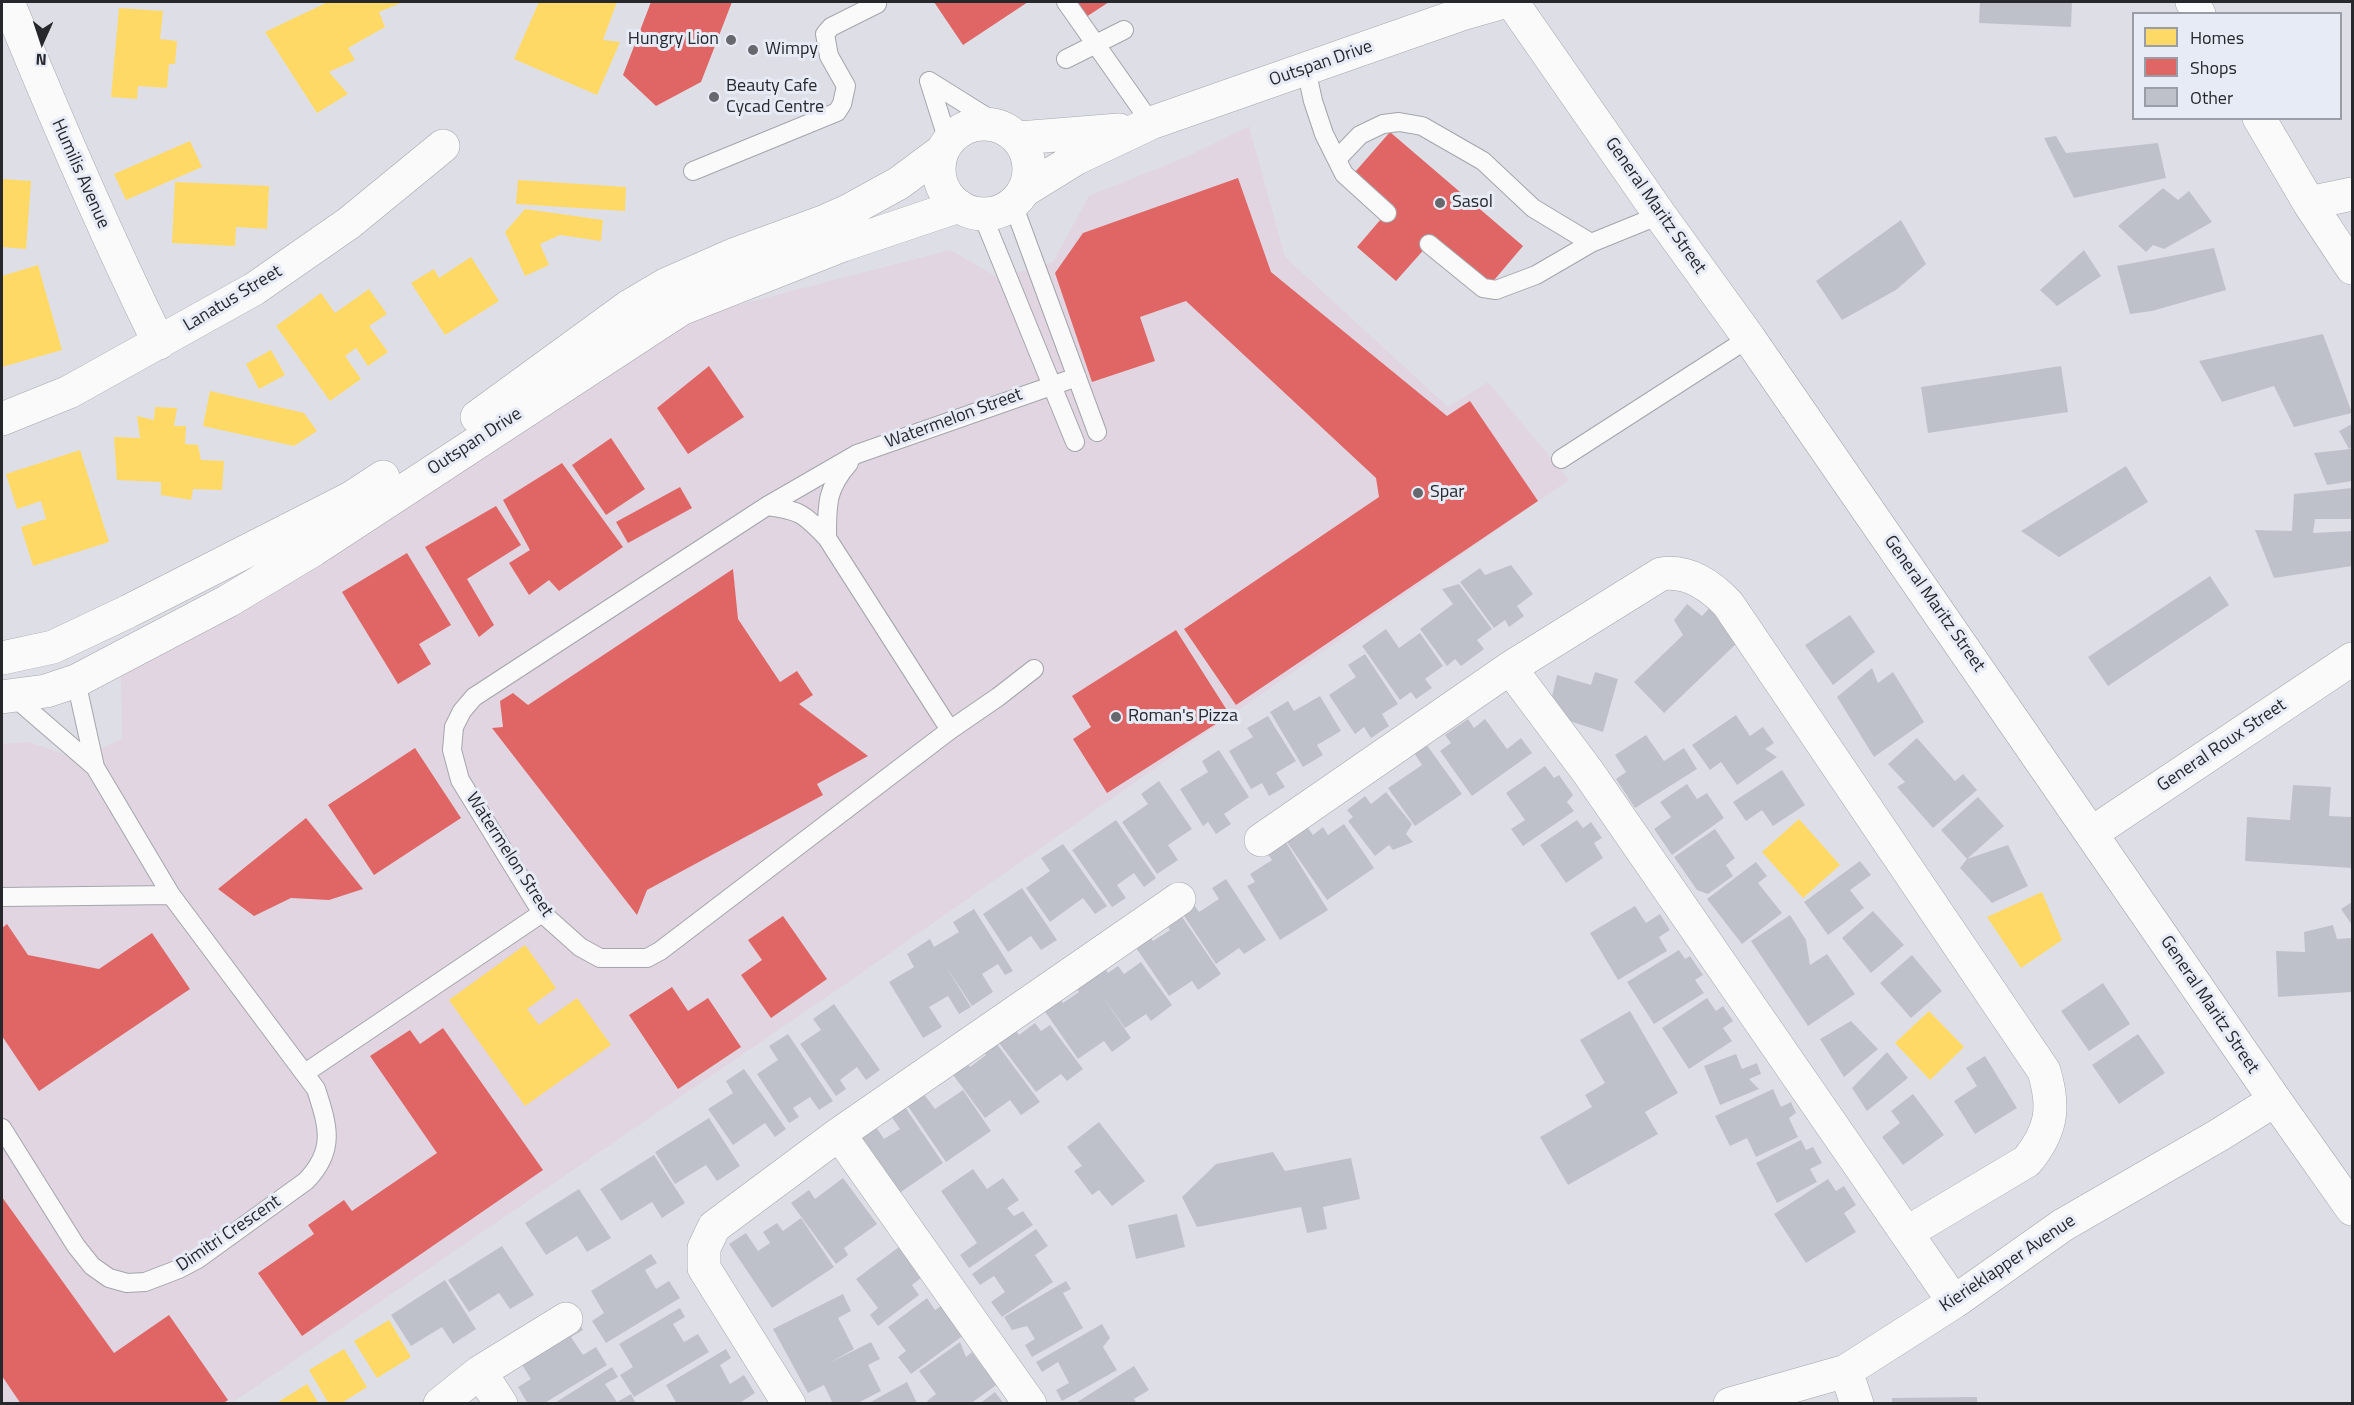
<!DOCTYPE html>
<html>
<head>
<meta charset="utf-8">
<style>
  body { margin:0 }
  #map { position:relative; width:2354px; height:1405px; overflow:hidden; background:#dedfe6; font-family:"Titillium Web",sans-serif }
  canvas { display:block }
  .frame { position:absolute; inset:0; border:3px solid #27282c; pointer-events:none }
  .legend { position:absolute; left:2132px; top:12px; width:210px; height:108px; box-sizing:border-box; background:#e7ebf6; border:2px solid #9a9da5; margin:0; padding:8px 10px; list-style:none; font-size:18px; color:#27282c }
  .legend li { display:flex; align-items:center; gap:12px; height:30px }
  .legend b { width:30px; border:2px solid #9a9da5 }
  .north { position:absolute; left:12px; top:12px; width:60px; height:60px; -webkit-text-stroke:4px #e7ebf6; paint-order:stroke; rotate:183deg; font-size:16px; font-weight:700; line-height:24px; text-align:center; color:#27282c }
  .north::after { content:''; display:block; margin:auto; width:21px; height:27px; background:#27282c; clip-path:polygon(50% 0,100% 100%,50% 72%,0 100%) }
</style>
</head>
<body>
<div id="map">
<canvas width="2354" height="1405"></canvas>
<div class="frame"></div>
<ul class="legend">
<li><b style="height:16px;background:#ffd966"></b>Homes</li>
<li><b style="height:16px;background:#e06666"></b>Shops</li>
<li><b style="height:16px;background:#bfc1ca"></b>Other</li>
</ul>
<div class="north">N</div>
</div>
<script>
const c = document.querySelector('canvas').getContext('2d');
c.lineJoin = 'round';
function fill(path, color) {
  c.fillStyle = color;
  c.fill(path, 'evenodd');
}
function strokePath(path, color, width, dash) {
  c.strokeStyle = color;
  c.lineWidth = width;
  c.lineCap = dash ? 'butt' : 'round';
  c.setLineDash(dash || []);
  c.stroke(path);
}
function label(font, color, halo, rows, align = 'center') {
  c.font = font + ' "Titillium Web",sans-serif';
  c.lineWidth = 6;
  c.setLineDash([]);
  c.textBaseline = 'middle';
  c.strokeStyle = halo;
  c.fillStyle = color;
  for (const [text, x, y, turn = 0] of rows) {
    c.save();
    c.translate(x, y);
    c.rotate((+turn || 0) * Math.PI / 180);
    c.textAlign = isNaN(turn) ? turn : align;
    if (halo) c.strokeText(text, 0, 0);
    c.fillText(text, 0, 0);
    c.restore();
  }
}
fill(new Path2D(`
  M1249,126L1285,257L1448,407L1488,382L1569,480L847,983L232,1403L5,1404L2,1398V744L29,742L78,759L122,739L121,675L688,318L950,250L999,278L1053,262L1089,196L1184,158Z`), '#e0d5e0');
fill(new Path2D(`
  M328,2H403L379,12L385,27L348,48L355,60L329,72L348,94L317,113L265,32Z
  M539,2H617L603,40L620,42L597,95L514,59Z
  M119,8L163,11L160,39L177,41L175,64H169L167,88L138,86L137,99L111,97Z
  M190,141L202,167L126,200L114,174Z
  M2,179L31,181L26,249L2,247Z
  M518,180L626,187L625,211L516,204Z
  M175,182L269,186L267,229L236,227L235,246L172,243Z
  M525,209L603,220L601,241L560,235L540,244L549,265L525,276L505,232Z
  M471,257L499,301L445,335L411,283L434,269L439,278Z
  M38,265L62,350L2,367V276Z
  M369,289L387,314L369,326L388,352L368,366L356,348L345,356L361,379L330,401L276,326L321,293L335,313Z
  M271,350L285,375L259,389L246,364Z
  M210,391L304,413L317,431L294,446L203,426Z
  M155,407L177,408L174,426H186L185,444L198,445L201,460L224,461L222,490L193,489L191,500L161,495V482L117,480L114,437L140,438L137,416L154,420Z
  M80,450L109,542L33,566L21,527L46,519L41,501L17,509L6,474Z
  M1799,819L1840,865L1803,898L1762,852Z
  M2042,892L2062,940L2021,968L1987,917Z
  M525,945L556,988L527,1009L539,1025L577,998L611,1045L525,1106L449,1000Z
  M1929,1011L1964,1047L1930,1080L1895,1043Z
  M389,1320L411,1357L377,1378L354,1341Z
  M344,1349L367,1387L340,1404H329L309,1370Z
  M307,1384L319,1404H275Z`), '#ffd966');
fill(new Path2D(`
  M651,2H732L701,82L656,106L623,75Z
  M934,2H1028L963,45Z
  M1071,2H1109L1083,19Z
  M1390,132L1523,246L1490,285L1435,237L1396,281L1357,247L1393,205L1355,172Z
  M1238,178L1271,272L1447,416L1470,401L1538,501L1236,705L1184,629L1379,497L1376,478L1186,301L1140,317L1155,361L1092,382L1055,273L1083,233Z
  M709,366L744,417L688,454L657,408Z
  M611,438L645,489L606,515L572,465Z
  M562,463L623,547L559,591L549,580L529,595L509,563L530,550L503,500Z
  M680,487L692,508L628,543L616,522Z
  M496,506L521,545L467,579L494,625L479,637L425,547Z
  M407,553L451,625L419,644L431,664L398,684L342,592Z
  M733,569L738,619L780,682L797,671L813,695L799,704L868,756L817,784L823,795L647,890L637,915L492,728L503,727L500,701L513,693L528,705Z
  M1176,630L1230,715L1107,793L1073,739L1091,727L1072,696Z
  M415,748L461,818L374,875L328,805Z
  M306,818L363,889L329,900L291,898L254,916L218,889Z
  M783,916L827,979L771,1018L741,975L762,960L748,940Z
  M7,924L28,955L99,969L152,933L190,989L39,1091L2,1036V928Z
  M672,987L688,1011L708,998L741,1047L678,1089L629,1015Z
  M443,1028L543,1170L302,1336L258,1273L314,1234L308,1225L344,1200L352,1211L437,1153L370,1056L410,1030L420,1044Z
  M2,1197L114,1353L169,1315L228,1400L222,1404H21L2,1376Z`), '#e06666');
fill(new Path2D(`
  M1980,2H2072L2071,27L1979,23Z
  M2056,136L2066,153L2158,143L2166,178L2074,198L2044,138Z
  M2163,188L2178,200L2189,191L2212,222L2164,249L2153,245L2146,252L2118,226Z
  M1901,220L1926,264L1896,290L1842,320L1816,281Z
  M2214,248L2226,290L2152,311L2130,314L2117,266Z
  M2084,250L2101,276L2057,306L2040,290Z
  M2323,334L2352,413L2294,427L2274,386L2222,402L2199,361Z
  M2061,366L2068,412L1928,433L1921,387Z
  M2352,424V447L2349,449L2339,431Z
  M2350,449H2352V481L2327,485L2314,453Z
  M2126,466L2148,502L2059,557L2021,531Z
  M2352,488V519H2315L2313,533L2352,531V566L2274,578L2255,530L2292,531L2294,494Z
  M1511,565L1533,594L1517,606L1524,616L1509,627L1505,620L1494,628L1460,582L1480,568L1485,575Z
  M2210,576L2229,605L2108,686L2088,657Z
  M1459,584L1492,629L1477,640L1484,649L1461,666L1455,659L1447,666L1420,629L1453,604L1442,589Z
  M1715,602L1738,642L1664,713L1634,682L1683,635L1674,620L1687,604L1702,616Z
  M1850,615L1875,652L1833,685L1805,645Z
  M1386,629L1399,648L1420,633L1443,666L1425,679L1432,688L1416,699L1411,692L1400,700L1362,646Z
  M1365,654L1398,704L1382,714L1389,726L1371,738L1364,727L1355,734L1329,695L1356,677L1348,665Z
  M1872,668L1878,683L1893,672L1924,722L1874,757L1837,697Z
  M1595,672L1618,679L1603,732L1548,714L1557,675L1591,685Z
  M1320,696L1341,731L1317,745L1323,755L1303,767L1270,712L1288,701L1294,711Z
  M1736,715L1750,736L1763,727L1774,743L1765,749L1777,757L1737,785L1721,762L1710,770L1692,745Z
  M1268,716L1296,761L1276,773L1285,787L1269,796L1262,783L1251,789L1229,751L1253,737L1247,728Z
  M1468,719L1474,728L1485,719L1507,749L1521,738L1532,753L1472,796L1440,751L1451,743L1445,735Z
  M1646,735L1664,761L1684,748L1697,769L1635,808L1616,779L1626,772L1615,755Z
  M1421,737L1462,794L1415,826L1388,788L1422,765L1409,745Z
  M1917,738L1955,781L1963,774L1977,790L1933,828L1897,787L1905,782L1888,764Z
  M1219,750L1249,797L1224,814L1231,824L1216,834L1208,822L1203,826L1180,789L1208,772L1202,761Z
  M1545,766L1554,778L1559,775L1573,795L1567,802L1574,811L1523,846L1511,829L1525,820L1506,793Z
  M1782,770L1805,805L1773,826L1762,810L1746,821L1733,802Z
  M1159,781L1192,829L1168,845L1178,860L1157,874L1122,822L1148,804L1141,794Z
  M1687,784L1697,799L1707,793L1724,818L1672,855L1654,829L1671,817L1660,802Z
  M2293,785L2331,787L2329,816L2352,817V868L2245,861L2247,817L2290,820Z
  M1386,792L1412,824L1406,834L1413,842L1393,850L1389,845L1375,856L1348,821L1353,817L1347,810L1365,796L1371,804Z
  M1978,797L2004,826L1967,859L2008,845L2028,886L1992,903L1960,868L1967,859L1941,830Z
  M1301,818L1313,835L1323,827L1328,835L1344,824L1374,868L1327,900L1280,832Z
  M1116,820L1156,878L1144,887L1134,873L1117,885L1126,898L1112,907L1072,850Z
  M1577,820L1583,828L1591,822L1602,838L1594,843L1603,858L1566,883L1540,845Z
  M1715,829L1735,858L1726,865L1733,876L1708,894L1697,890L1674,857Z
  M1282,836L1328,910L1280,940L1247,886L1255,882L1250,874L1272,860L1263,847Z
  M1063,844L1107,906L1095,914L1083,898L1050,922L1026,888L1050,871L1041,858Z
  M1860,861L1871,875L1850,890L1864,908L1828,935L1804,902Z
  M1756,862L1767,876L1758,883L1782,913L1742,944L1707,899Z
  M1226,879L1266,940L1244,954L1239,948L1216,964L1178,907L1190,899L1199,912L1219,899L1212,888Z
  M1022,888L1057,940L1041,950L1031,936L1008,952L983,914Z
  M2352,902V925L2341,909Z
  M1635,906L1646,923L1660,914L1670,930L1659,937L1667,951L1618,980L1590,933Z
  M1176,908L1221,974L1198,990L1192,981L1169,996L1130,939L1145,929L1153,941L1170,930L1162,917Z
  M974,909L1013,971L1005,975L998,964L982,974L993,992L972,1006L945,965L971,1007L959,1014L948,996L929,1007L942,1027L923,1038L889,982L914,967L907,954L930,939L934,947L959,932L953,922Z
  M1873,911L1904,945L1871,973L1842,938Z
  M1790,915L1806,940L1810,965L1827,954L1855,994L1808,1026L1751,941Z
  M2333,925L2337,939L2352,938V992L2278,997L2276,951L2305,952L2304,932Z
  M1679,950L1685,959L1690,956L1703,975L1695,980L1704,993L1654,1024L1627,982Z
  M1912,955L1942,991L1911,1018L1880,983Z
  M1099,960L1108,973L1118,966L1124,974L1141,962L1172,1005L1151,1021L1146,1014L1125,1028L1099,991L1131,1038L1112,1052L1104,1041L1078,1059L1039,1003L1055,992L1063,1003L1079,992L1071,980Z
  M2103,983L2130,1024L2089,1051L2061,1011Z
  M1707,998L1716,1011L1723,1006L1733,1021L1723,1028L1732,1041L1689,1069L1662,1028Z
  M834,1004L880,1070L866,1080L857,1067L840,1080L846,1089L836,1096L800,1044L821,1030L813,1019Z
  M1630,1011L1678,1093L1645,1112L1658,1134L1568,1185L1540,1137L1592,1107L1585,1095L1605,1083L1580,1040Z
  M1851,1021L1878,1049L1844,1077L1820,1039Z
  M1010,1022L1019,1035L1035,1023L1041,1031L1050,1025L1083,1069L1067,1081L1061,1074L1036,1092L993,1035Z
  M788,1034L833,1101L819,1110L810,1097L793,1108L799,1117L789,1123L757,1074L778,1060L769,1046Z
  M2138,1034L2165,1073L2119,1104L2092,1065Z
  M991,1036L1040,1102L1021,1115L1010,1100L985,1118L948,1068L962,1058L970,1067L986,1055L979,1045Z
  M1887,1052L1908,1078L1867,1111L1852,1088Z
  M1736,1054L1742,1069L1757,1063L1761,1074L1749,1079L1759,1089L1720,1105L1704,1066Z
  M1985,1056L2017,1108L1975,1134L1954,1101L1977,1086L1966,1068Z
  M744,1069L786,1129L775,1137L765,1123L733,1145L708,1109L733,1093L726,1081Z
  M1773,1089L1781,1107L1791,1102L1796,1113L1789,1118L1798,1137L1756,1157L1747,1138L1730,1146L1715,1116Z
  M963,1090L991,1131L946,1162L907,1105L923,1093L935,1109Z
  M1913,1094L1944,1135L1903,1165L1882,1137L1900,1123L1891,1111Z
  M905,1107L943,1163L898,1194L858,1135L874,1124L884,1139L900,1129L891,1116Z
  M709,1118L740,1166L717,1181L706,1165L675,1184L655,1152Z
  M1099,1122L1145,1181L1112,1206L1099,1190L1092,1195L1074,1171L1082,1166L1067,1147Z
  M1801,1140L1806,1150L1813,1147L1822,1163L1810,1169L1817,1182L1777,1203L1756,1163Z
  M1273,1152L1285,1171L1351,1158L1360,1199L1323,1207L1327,1229L1307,1233L1301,1207L1197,1227L1182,1197L1216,1164Z
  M654,1155L685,1203L662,1218L652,1202L621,1221L600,1189Z
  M973,1169L987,1189L1003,1178L1019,1200L1007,1208L1014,1216L1023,1211L1033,1225L969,1268L960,1255L977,1243L941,1191Z
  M843,1178L877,1224L844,1248L848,1255L836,1264L791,1203L809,1190L815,1199Z
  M1828,1179L1836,1191L1844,1186L1856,1205L1844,1213L1856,1232L1806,1263L1774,1214Z
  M579,1189L611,1238L587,1252L577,1236L546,1255L525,1223Z
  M1177,1214L1185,1247L1136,1259L1128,1225Z
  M801,1218L834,1267L772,1308L729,1244L746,1233L758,1251L770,1243L763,1232L777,1223L783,1231Z
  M1036,1229L1048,1246L1035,1255L1053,1282L1002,1317L991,1302L1005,1292L994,1276L980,1285L972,1274Z
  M911,1238L921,1252L909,1262L921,1278L912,1285L919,1295L878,1326L870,1315L878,1308L856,1279Z
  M502,1246L534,1295L510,1309L499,1293L469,1312L448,1280Z
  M651,1254L657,1263L645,1270L656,1289L669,1281L680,1298L606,1343L592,1321L604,1313L591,1291Z
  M445,1280L476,1329L453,1344L442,1327L411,1346L391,1315Z
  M1066,1281L1071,1289L1063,1293L1083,1328L1032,1357L1025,1345L1035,1339L1027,1326L1012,1330L1004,1317Z
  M843,1294L851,1311L838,1318L854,1349L829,1363L871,1342L880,1359L868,1365L881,1391L856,1404H833L824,1385L808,1393L773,1329Z
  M927,1298L935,1310L941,1306L972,1329L911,1374L898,1357L906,1351L888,1327Z
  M680,1308L685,1317L673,1324L684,1342L698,1334L709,1352L634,1397L620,1375L633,1367L619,1344Z
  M578,1321L583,1330L571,1337L583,1355L596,1347L607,1365L543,1404H528L518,1387L531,1379L517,1357Z
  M1102,1324L1110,1338L1103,1347L1117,1370L1062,1401L1056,1390L1069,1383L1058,1362L1042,1372L1036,1362Z
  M960,1342L966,1357L972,1352L985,1370L995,1363L1006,1378L970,1404H929L927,1401L936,1394L919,1371Z
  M726,1349L731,1358L720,1365L730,1384L744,1375L755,1393L738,1404H677L666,1385Z
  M1134,1366L1149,1390L1134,1399L1137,1404H1074Z
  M612,1367L618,1377L605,1384L617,1402L631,1394L636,1404H553Z
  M907,1382L917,1403L867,1404Z
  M995,1392L1004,1404H979Z
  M1977,1397V1404H1892V1398Z`), '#bfc1ca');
const lane = new Path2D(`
  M1066,2L1151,123
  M1066,59L1124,30
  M1306,69L1313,101L1324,134L1344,174L1387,213
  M929,81L1001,126
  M929,81L948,141
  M1337,159L1360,135L1383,124L1399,122L1422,126L1483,161L1533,208L1591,243
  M693,171L837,112L842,104L846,86L829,56L825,34L831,27L877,4
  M1013,204L1097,432
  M982,214L1075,442
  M1429,244L1483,288L1496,290L1536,275L1591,243L1660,215
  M1561,459L1749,338
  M767,506C800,510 804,514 827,538L950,730L660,951L647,958H600L580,947L542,913L460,780L452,750L454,727L462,711L474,697Z
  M767,506L857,454L1077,377
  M827,538C827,505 826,489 849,463
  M76,681L95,767
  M14,697L95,767L171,895
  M950,730L998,697L1034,669
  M2,897L171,895L316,1089C328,1126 336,1150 306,1181L198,1259L179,1269L145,1282L127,1283L109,1278L92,1266L76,1246L2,1128
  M305,1073L542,913`);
const street = new Path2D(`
  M8,2C55,117 104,231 159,343
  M1512,2L1660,215L1749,338L2275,1100L2352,1209
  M2192,2L2199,14
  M2259,118L2309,203L2352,268
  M2309,203L2352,194
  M2,419L69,392L254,289L349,223L443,146
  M1510,668L1588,772L1954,1302
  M2092,833L2352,659
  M1261,840L1510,668L1661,574C1687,570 1710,585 1728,604L2044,1071C2055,1108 2052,1130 2027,1161L1908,1232
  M839,1134L1030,1404
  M1846,1371L1857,1404
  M480,1372L501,1404
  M440,1404L480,1372L566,1319
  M789,1404L704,1268V1248L714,1227L839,1134L1179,899
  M1730,1404L1846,1371L1954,1302L2063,1225L2219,1135L2275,1100`);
const secondary = new Path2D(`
  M939 169a45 45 0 1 1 90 0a45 45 0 1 1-90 0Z
  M1019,138L1119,130
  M1025,190L1077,158L1151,123L1462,14L1504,2
  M477,417L628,307L667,284L733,255L823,222L850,210L899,183L942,151
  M2,658L53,647L129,611L351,498L383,477
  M2,697L46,691L76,681L228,601L313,550L681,309L843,245L959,206`);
strokePath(lane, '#a4a5ab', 20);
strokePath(street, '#a4a5ab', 34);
strokePath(secondary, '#a4a5ab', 34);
strokePath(lane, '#fafafb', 18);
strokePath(street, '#fafafb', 33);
strokePath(secondary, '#fafafb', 33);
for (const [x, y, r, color] of [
  [731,40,6,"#67686d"],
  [753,50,6,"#67686d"],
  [714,97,6,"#67686d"],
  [1440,203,6,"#67686d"],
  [1418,493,6,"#67686d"],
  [1116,717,6,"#67686d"]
]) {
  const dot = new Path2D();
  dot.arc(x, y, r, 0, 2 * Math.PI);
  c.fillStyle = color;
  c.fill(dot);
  strokePath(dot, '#e7ebf6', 2);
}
label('18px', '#27282c', '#e7ebf6', [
  ["Hungry Lion",719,40,"right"],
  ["Wimpy",765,50],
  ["Beauty Cafe",726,87],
  ["Cycad Centre",726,108],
  ["Sasol",1452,203],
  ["Spar",1430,493],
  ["Roman's Pizza",1128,717]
], 'left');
label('18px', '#27282c', '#e7ebf6', [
  ["Outspan Drive",1321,64,-19],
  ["Humilis Avenue",80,174,66],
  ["General Maritz Street",1655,206,55],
  ["Lanatus Street",233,299,-31],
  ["Watermelon Street",954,419,-20],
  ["Outspan Drive",475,442,-33],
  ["General Maritz Street",1934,604,55],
  ["General Roux Street",2222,746,-34],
  ["Watermelon Street",509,855,57],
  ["General Maritz Street",2209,1005,56],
  ["Dimitri Crescent",229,1234,-34],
  ["Kierieklapper Avenue",2008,1264,-34]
]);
</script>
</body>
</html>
